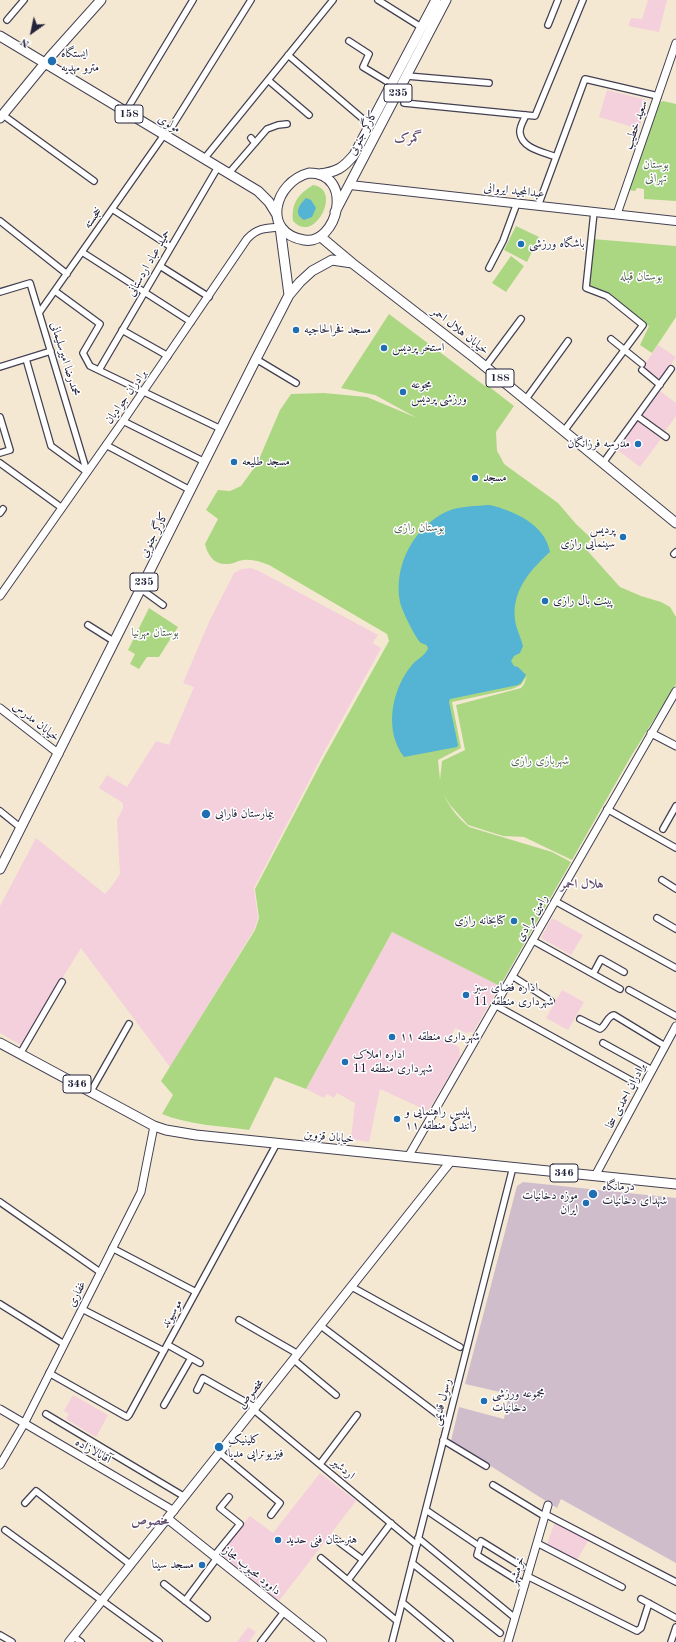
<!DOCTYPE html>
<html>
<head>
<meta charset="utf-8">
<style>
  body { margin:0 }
  #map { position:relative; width:676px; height:1642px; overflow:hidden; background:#f5e8d3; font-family:"Old Standard TT",serif }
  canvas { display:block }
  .north { position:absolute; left:12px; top:12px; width:40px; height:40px; -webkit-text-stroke:3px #fff; paint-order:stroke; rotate:213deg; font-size:11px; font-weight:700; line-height:16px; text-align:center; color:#22223b }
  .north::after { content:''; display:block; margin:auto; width:14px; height:18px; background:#22223b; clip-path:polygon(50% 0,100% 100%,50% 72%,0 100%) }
</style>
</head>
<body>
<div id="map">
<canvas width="676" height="1642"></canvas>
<div class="north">N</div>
</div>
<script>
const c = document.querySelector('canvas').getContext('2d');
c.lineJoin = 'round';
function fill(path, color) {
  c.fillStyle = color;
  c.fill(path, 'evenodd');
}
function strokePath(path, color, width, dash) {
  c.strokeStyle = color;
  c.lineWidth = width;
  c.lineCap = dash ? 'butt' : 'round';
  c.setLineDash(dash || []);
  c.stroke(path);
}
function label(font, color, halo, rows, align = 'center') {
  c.font = font + ' "Old Standard TT",Amiri,serif';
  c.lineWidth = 3;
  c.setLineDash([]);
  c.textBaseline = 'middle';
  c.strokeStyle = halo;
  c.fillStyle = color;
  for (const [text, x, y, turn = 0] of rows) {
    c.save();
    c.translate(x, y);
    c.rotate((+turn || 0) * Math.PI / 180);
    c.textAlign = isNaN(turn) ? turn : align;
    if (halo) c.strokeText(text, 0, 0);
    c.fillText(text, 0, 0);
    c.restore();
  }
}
fill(new Path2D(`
  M648,0H667L659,32L628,26L631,18L642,19Z
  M607,90L647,100L639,129L599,117Z
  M658,345L676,357L661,380L643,367Z
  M660,391L676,403V416L665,431L642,415Z
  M637,421L661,439L640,467L616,449Z
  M251,568L259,571L378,635L373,642L374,644L381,648L324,752L254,888L258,918L254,930L170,1067L81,948L21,1045L0,1033V906L36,838L105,894L111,887L120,874L117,820L123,808V803L99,788L107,775L127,787L156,741L169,745L194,687L183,683L209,622L234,573L242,569Z
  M552,918L583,935L571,955L541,938Z
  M392,932L500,986L473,1032L466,1033L455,1028L448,1041L459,1047L460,1057L428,1111L380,1089L369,1142L351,1139L355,1103L337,1093L334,1098L327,1094L324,1098L306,1089Z
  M562,990L584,1002L568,1030L546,1018Z
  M73,1395L108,1415L96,1437L66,1419L69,1414L64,1411Z
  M320,1473L356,1501L279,1601L219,1553L250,1516L273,1533Z
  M555,1522L589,1539L577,1560L547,1544Z
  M248,1627L256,1632L249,1642H237Z`), '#f4cfdc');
fill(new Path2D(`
  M523,1182L676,1198V1563L561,1499L557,1508L451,1441L459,1407L504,1419L509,1394L465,1384L517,1186Z`), '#d0bdcc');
fill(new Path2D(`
  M663,101L676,104V201L644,199V189L637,188L635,191L628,190L659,103Z
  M313,185C339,189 321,229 304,227C300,227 296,224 293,221C291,204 298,194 313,185Z
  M516,226L539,237L527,262L504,250Z
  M593,239L676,246V317L652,353L640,345L649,326L608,293L588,287Z
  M511,256L524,266L506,292L492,283Z
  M389,314L485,386L487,385L514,406L496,432L497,451L500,456L504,464L558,503L576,524L591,538L585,548L620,587L641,596L661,602L670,607L676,617V684L630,758L572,860L524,837L503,836L468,825L450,805L444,795C450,808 458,818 469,827L552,852L571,862L500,986L392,932L306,1089L275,1077L249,1130C220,1126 189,1125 162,1114L173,1095L161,1081L255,930L259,918L255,889L323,759L389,641L387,634L269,565C261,562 252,559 244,560C238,560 234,564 228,564C214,565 208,556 205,544L218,519L206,510L218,490L230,491L241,486L257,464L280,410L291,394L324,393L367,397L417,418L375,395L341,388ZM527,676L524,684L521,688L456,705L465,750L442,761L440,780L438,760L461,748L452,702L512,689L521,685Z
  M149,608L178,627L159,657H147L139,669L130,664L135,654L128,650Z`), '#acd782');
fill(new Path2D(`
  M306,198L311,200L316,208L312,217L304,220C293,214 299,205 306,198Z
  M490,505C514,511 545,524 550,552C529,571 509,594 516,625C518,632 521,639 523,646L520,653L514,656L511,661L514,666L518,667L526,675L521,683L518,685L450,699L449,702L458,745L457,747L404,757C384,731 391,690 412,665C416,660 427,654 428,648C426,643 425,645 421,643C416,639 401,609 400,602C393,566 414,526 448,511C461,506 476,506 490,505Z`), '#55b3d3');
const minor = new Path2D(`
  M378,0L421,27
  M7,20L24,0
  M548,25L558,0
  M349,41L369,54L363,67L391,84
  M288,55L370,125
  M407,76L489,83
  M268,80L309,115
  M404,103L535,116L583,0
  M126,111L193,0
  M3,115L94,181
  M526,115C524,120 519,127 520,133C522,149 544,152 556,157
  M166,136L251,0
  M251,138L255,143
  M204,159L333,0
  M229,173L267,129L278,125L287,124
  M538,206L585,79L658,96
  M112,209L171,247
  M0,221L67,274
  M82,252L191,322
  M160,266L209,297
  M489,268L503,241L517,203
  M55,291L100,324L83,353L90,366L221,429
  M0,292L30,283L87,472
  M39,313L164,135
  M122,330L168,356
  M611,339L642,364
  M26,359L51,446L87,472
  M256,359L296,383
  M486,366L521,319
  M0,367L51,351
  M99,370L218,167
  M642,370L660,385
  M526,399L568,341
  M637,416L666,437
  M0,417L10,450L0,453
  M123,421L205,462
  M564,431L643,325L607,296L586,288L594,212
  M106,445L190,490
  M0,463L62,508
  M603,463L671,369
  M0,513L3,509
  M674,554L676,552
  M141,589L163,605
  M88,625L115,642
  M607,809L676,848
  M0,811L21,828
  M663,829L676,806
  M662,880L676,889
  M555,901L676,968
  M657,918L676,929
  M532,940L620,989
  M593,974L601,959L624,972
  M512,976L551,1001
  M629,990L676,1016
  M495,1005L643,1087
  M580,1019L600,1029C606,1026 607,1016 614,1015L665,1046
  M603,1043L652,1070
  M20,1054L62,982
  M91,1091L129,1024
  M0,1202L100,1272
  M112,1248L196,1292
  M352,1287L460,1347
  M0,1304L64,1344
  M82,1309L164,1351
  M239,1320L298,1354
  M321,1326L444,1419
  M168,1345L200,1363
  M294,1360L336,1395
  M49,1373L125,1416L127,1417L129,1415L277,1143
  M197,1390L203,1378L256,1408
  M164,1405L191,1358
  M254,1410L417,1545
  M46,1414L185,1497
  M443,1440L486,1466
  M220,1453L280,1503L271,1515
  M320,1464L357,1415
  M493,1485L544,1516
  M25,1503L36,1491L131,1565
  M426,1510L479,1546
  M545,1514L676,1582
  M5,1530L159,1642
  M418,1538L515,1618
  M335,1539L363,1560
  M537,1543L622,1587
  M214,1556L240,1524L220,1508L229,1497
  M321,1558L397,1621
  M412,1563L500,1633
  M523,1567L481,1541L477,1555L525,1585
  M527,1576L637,1631L641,1628L649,1603
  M348,1580L391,1523
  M164,1584L207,1618
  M641,1599L676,1618
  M185,1601L217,1558
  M402,1602L450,1642
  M0,1635L12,1642
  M74,1637L81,1642
  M261,1642L284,1612
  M392,1642L513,1167
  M671,1642L676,1627`);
const tertiary = new Path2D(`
  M617,214L676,43
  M0,596L123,421L247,239C257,228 266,228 280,227
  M0,708L59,754
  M651,733L676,746
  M408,1157L676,691
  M595,1176L676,1026
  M0,1409L174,1511
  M0,1465L24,1424L141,1192L154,1126
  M508,1642L548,1505`);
const secondary = new Path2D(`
  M350,185L676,221
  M168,1519L322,1642
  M69,1642L451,1161`);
const primary = new Path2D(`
  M0,36L258,191L269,202L277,215
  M0,118L50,57L101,0
  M309,173C356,173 337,246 304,240C261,233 274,182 309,173Z
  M319,174C337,172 343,168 354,155L436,0
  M335,212L446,0
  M280,227L289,295
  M321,237L352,263L476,359L676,523
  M0,869L256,359L289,295L300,282L312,271L332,260L352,263
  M0,1043L154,1126L166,1130L196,1135L676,1184`);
strokePath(minor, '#424052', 8);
strokePath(tertiary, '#424052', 9);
strokePath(secondary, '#424052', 10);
strokePath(primary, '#424052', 11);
strokePath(minor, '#fff', 5.5);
strokePath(tertiary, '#fff', 7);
strokePath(secondary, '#fff', 8);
strokePath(primary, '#fff', 9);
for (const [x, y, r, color] of [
  [52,61,5,"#1f6fb2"],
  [521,244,4,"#1f6fb2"],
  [296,330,4,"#1f6fb2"],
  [384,348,4,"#1f6fb2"],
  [403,392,4,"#1f6fb2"],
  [638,444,4,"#1f6fb2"],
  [234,462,4,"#1f6fb2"],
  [475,478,4,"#1f6fb2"],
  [623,537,4,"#1f6fb2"],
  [545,601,4,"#1f6fb2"],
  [206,814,5,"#1f6fb2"],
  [514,921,4,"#1f6fb2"],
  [466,995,4,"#1f6fb2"],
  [392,1037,4,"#1f6fb2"],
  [345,1062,4,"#1f6fb2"],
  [397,1119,4,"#1f6fb2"],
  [593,1194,5,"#1f6fb2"],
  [586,1203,4,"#1f6fb2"],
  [484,1401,4,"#1f6fb2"],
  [219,1447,5,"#1f6fb2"],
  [278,1540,4,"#1f6fb2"],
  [202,1565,4,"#1f6fb2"]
]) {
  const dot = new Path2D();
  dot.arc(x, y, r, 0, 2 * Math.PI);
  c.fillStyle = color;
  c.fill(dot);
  strokePath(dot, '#fff', 1.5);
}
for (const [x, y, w] of [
  [398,93,28],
  [129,114,28],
  [500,378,28],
  [144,582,28],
  [77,1084,28],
  [564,1173,28]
]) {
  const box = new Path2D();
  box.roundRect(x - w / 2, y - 9, w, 18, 3);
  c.fillStyle = '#fff';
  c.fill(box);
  strokePath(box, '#22223b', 1);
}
label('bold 11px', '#22223b', null, [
  ["235",398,93],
  ["158",129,114],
  ["188",500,378],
  ["235",144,582],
  ["346",77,1084],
  ["346",564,1173]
]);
label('12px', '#22223b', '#fff', [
  ["ایستگاه",61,54],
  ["مترو مهدیه",61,68],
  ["باشگاه ورزشی",529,244],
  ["مسجد فخرالحاجیه",304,330],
  ["استخر پردیس",392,348],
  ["مجوعه",411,385],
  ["ورزشی پردیس",411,399],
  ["مدرسه فرزانگان",630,444,"right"],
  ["مسجد طلیعه",242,462],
  ["مسجد",483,478],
  ["پردیس",615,530,"right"],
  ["سینمایی رازی",615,544,"right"],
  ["پینت بال رازی",553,601],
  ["بیمارستان فارابی",215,814],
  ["کتابخانه رازی",506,921,"right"],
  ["اداره فضای سبز",474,988],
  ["شهرداری منطقه 11",474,1002],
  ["شهرداری منطقه ۱۱",400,1037],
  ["اداره املاک",353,1055],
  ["شهرداری منطقه 11",353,1069],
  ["پلیس راهنمایی و",405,1112],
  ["رانندگی منطقه ۱۱",405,1126],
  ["درمانگاه",602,1187],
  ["شهدای دخانیات",602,1201],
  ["موزه دخانیات",578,1196,"right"],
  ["ایران",578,1210,"right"],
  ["مجموعه ورزشی",492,1394],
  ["دخانیات",492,1408],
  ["کلینیک",228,1440],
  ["فیزیوتراپی مدیا",228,1454],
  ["هنرستان فنی حدید",286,1540],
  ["مسجد سینا",194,1565,"right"]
], 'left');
label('12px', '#22223b', '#fff', [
  ["مولوی",169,124,31],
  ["سعید خطیب",636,125,-71],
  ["کارگر جنوبی",363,133,-62],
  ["عبدالمجید ایروانی",514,191,6],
  ["خجسته",93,218,-55],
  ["حمید عباد اردستانی",149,263,-60],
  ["خیابان هلال احمر",460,331,38],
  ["محمدرضا امیرسلیمانی",65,359,73],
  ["برادران جوادیان",126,397,-55],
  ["کارگر جنوبی",154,535,-63],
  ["خیابان مدرس",36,722,38],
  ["رامین مرادی",532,918,-60],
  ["برادران احمدی سخا",626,1096,-62],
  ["خیابان قزوین",329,1137,6],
  ["غفاری",77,1294,-63],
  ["موسیوند",172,1314,-61],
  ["مخصوص",251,1394,-52],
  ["رسول قدیمی",442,1402,-76],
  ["آقابالازاده",93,1451,30],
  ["اردشیر",343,1469,40],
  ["داوود محبوب مجاز",252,1571,39],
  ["خرمشهر",517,1571,-74]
]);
label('12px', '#526154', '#fff', [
  ["بوستان",656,165],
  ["تهرانی",656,179],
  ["بوستان قبله",641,277],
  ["بوستان رازی",419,528],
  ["بوستان مهرنیا",155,633],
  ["شهربازی رازی",540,761]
]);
label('bold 13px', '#624d6e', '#fff', [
  ["گمرک",408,139],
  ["هلال احمر",582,885],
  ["مخصوص",150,1522]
]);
</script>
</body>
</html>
